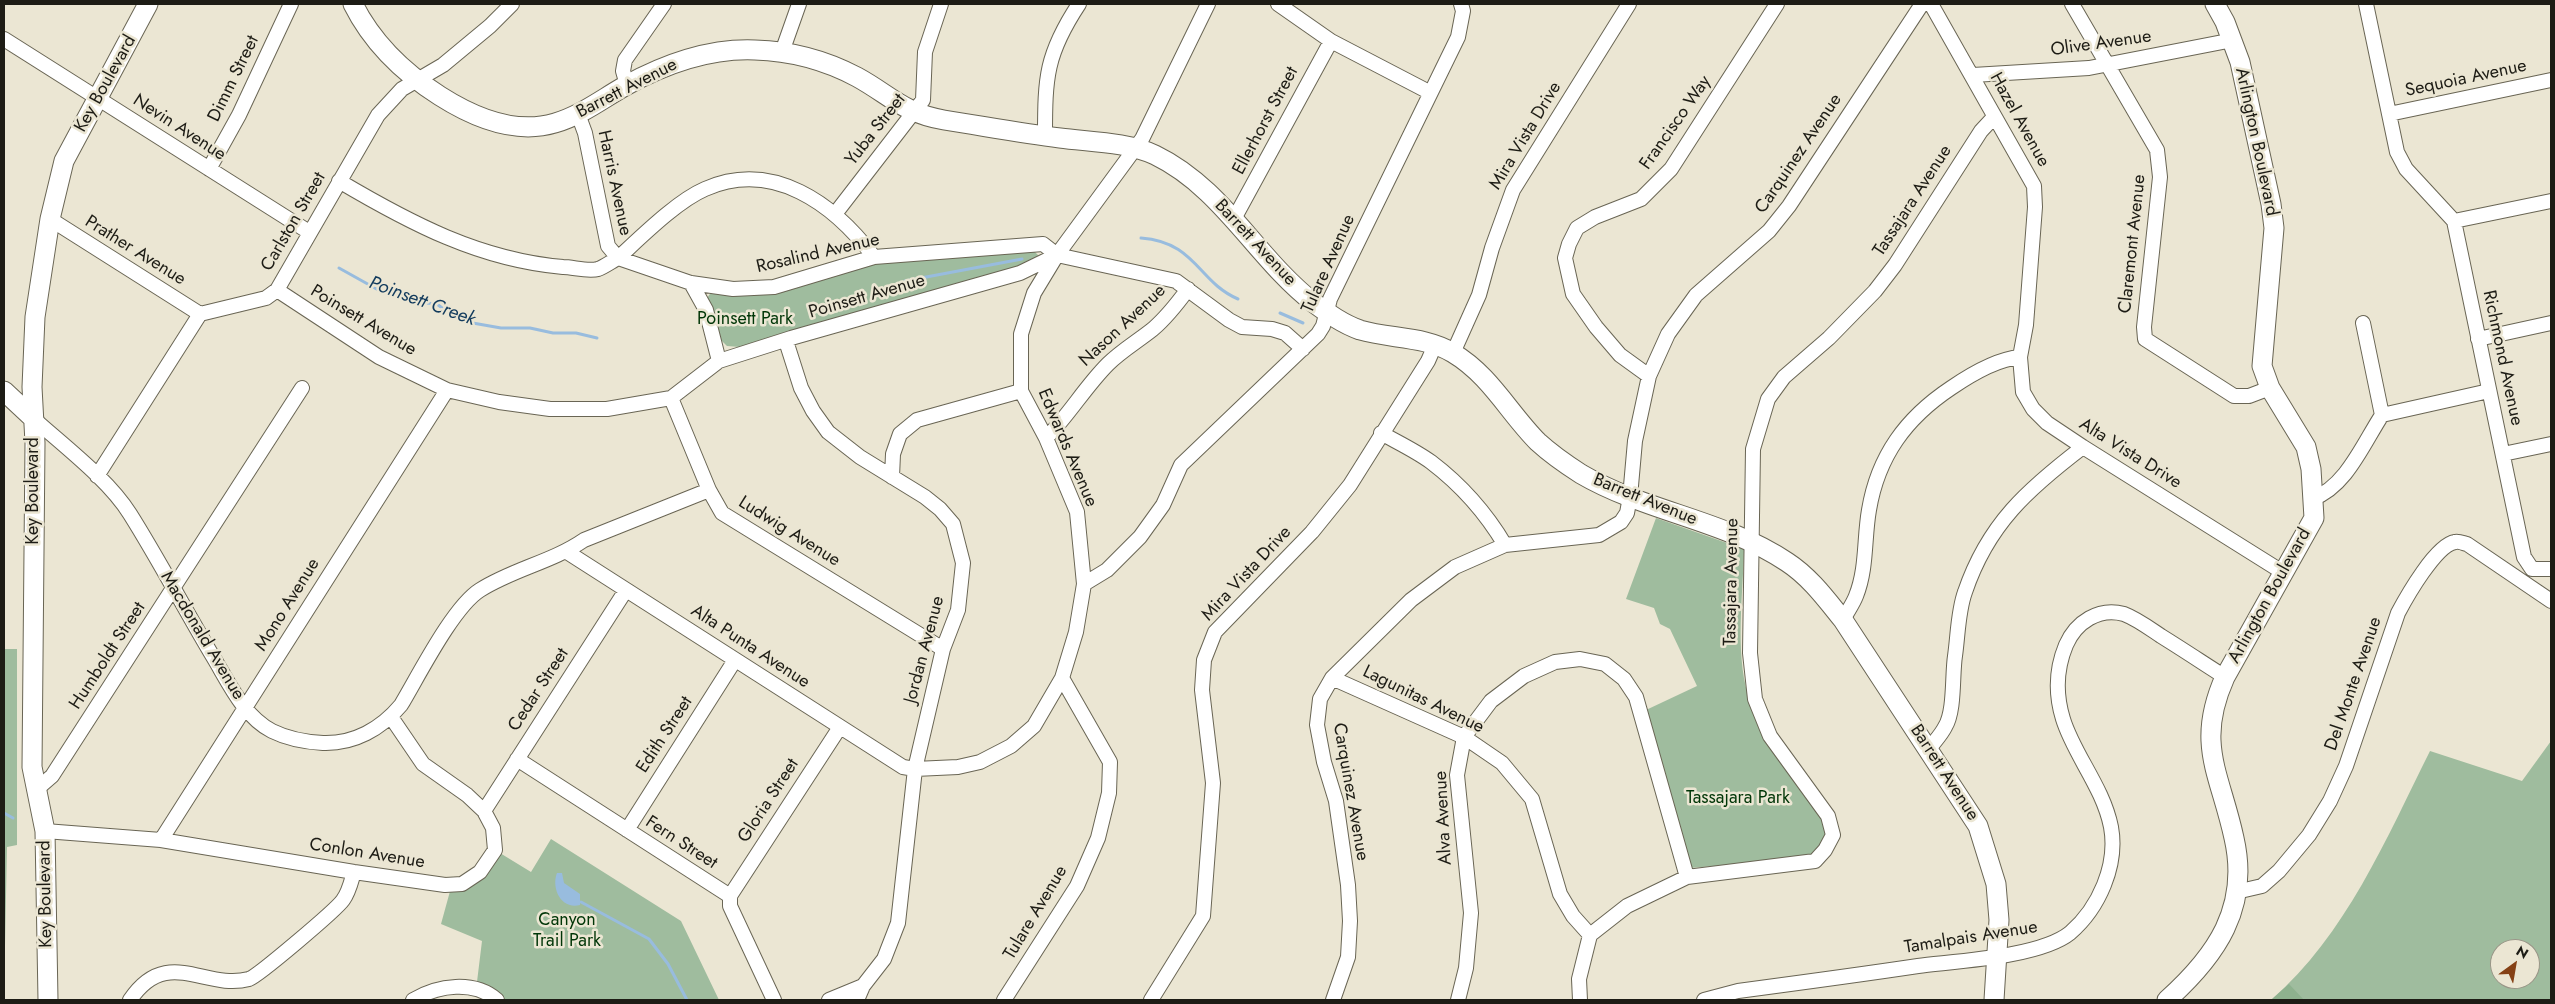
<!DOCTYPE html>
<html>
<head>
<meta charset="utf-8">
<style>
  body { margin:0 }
  #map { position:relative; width:2555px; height:1004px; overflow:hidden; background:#ebe6d3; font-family:Jost,sans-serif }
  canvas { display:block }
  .frame { position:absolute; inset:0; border:5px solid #1d1c15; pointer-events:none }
  .north { position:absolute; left:2490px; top:939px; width:50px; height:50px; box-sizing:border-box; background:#ebe6d3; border:1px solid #999587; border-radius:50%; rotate:32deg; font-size:14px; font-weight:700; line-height:20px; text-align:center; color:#1d1c15 }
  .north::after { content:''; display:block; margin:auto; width:18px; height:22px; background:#854115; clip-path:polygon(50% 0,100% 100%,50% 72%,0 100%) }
</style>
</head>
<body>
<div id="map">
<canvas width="2555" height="1004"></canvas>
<div class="frame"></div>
<div class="north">N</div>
</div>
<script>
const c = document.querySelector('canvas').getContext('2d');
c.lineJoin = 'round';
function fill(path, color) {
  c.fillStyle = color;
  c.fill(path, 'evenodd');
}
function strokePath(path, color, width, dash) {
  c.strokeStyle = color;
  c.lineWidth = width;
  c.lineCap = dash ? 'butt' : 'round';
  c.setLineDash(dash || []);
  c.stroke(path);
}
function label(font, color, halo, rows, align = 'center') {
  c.font = font + ' Jost,sans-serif';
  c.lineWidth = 5;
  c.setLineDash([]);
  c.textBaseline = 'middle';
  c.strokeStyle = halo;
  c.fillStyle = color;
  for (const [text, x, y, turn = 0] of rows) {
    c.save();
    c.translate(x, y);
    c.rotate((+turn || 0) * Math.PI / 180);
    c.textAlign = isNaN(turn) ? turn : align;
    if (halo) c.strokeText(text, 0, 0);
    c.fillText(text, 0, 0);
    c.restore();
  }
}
fill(new Path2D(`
  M1034,251L1040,257L1018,267L740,347L727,346L720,339L717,319L707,298L712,291L877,263Z
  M1656,518L1744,549C1743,595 1735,651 1748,695L1829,826L1822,852L1793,860L1689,868L1646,710L1697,686L1670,629L1660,624L1654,608L1626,599Z
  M4,649H17V845L7,847L4,995Z
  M2551,741V1000H2271C2346,935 2386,839 2430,751L2522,781ZM2500,949H2530V979H2500Z
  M551,839L681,921L719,1000H496L476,990L482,941L441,924L452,884H462L495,850L531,872Z`), '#9fbc9e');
fill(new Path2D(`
  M2289,984L2304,1000H2271Z`), '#8eb18e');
fill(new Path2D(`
  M557,873H562L564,883L580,894V905C561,910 551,888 557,873Z`), '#98bcde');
strokePath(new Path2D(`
  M1141,238C1196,242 1198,282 1238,299
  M339,268L382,292L415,302L437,304L451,315L467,322L501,328H530L553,333H576L597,338
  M905,281L1022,259
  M1280,313L1303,323
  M4,813L13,818
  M581,902L649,939L668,964L687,1000`), '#98bcde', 3);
const street = new Path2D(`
  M1278,4L1331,41L1429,92
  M1931,4L2034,186L2035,207L2026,325L2020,357L2023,392L2033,409L2047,423L2083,447L2284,573
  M2072,4L2157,150L2160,177L2144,327L2145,339L2234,396H2249L2270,388
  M2366,4L2397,152L2406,169L2454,221L2524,557L2532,569
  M4,39L309,232
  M782,52L799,4
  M1973,75L2089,68L2233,40
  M627,85L623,71L625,60L664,4
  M578,114L585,133L608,246L618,258C641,237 677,201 705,189C773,159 834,204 874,257
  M2389,114L2551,80
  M1045,136C1045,77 1046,54 1079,4
  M209,169L239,115L291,4
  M339,181C410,223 480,260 563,267C573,267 588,272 598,269C604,267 612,261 618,258L691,283L733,289L774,287L874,257L1043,244L1057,255
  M835,214L923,100L925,52L941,4
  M50,219L200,314
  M1234,219L1331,41
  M2454,221L2551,201
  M691,283L706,310L719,361
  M277,290L379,357L447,390L499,402L550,409H607L671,398L719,361L791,338L1020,273L1057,255L1176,281L1229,320L1242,327L1272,329L1285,333L1303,349
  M2363,323L2382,415
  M2478,339L2551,323
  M786,341L801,388L813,411L828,432L860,457L925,497L940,509L953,524L963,563L958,610L943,649L915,769L898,923L884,959L863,986L857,1000
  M1453,353L1479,295L1492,248L1513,190L1629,4
  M1649,376L1620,355L1596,327L1573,294L1565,258L1569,244L1577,228L1595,217L1641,199L1671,169L1777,4
  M671,398L709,490L722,513L943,649
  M34,419C64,446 109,480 130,514C159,560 184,608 212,655C228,681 243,716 272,731C288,739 305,742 323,743C354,744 381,729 401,705C419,675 453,607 480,590C513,569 552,562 584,540L709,490
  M1381,433C1397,442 1416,451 1431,462C1460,484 1486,513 1505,545
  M1046,438C1069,415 1085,387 1108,364C1121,351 1138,341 1153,329C1167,317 1177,304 1188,289
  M2503,454L2551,444
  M97,476L200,314L266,298L277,290L378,115L402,89L443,65L490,26L512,4
  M892,477L893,454L900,434L917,420L1021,391
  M2312,499C2346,487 2363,444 2382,415L2489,391
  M567,552L903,767L915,769L958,767L980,762L1011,746L1034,726L1062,678L1076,632L1084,584L1077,512L1046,438L1021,391V334L1034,293L1057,255L1142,139L1208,4
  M2532,569H2551
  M1084,584L1107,570L1140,537L1163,505L1181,465L1318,334L1323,326L1330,299L1458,37L1463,11L1461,4
  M1843,620C1847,612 1853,604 1856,596C1867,569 1864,538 1869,510C1878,456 1906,418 1951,388C1970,375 1997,359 2020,357
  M1332,678L1464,737L1502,763L1532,799L1560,894L1573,916L1590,935L1579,979L1580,1000
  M1929,749C1934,742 1941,735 1945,727C1955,711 1952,675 1955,656C1958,635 1958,611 1965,592C1988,524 2028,489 2083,447
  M517,759L730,896V906L774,1000
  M37,789L52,776L302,388
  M484,811L626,590
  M627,830L735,660
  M45,831L161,840L354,872L445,885L462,884L480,872L495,850L493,828L484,811L467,795L423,764L391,717
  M161,840L447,390
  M2236,892L2262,886L2279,871L2309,835L2330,801L2346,766L2398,613C2407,596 2436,545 2455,542C2458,541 2463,543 2467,544L2551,601
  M730,896L840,727
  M1590,935L1627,906L1687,877L1815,861L1825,850L1833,835L1828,816L1770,736L1755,699L1750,653L1753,449L1768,399L1784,377L1829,338L1875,291L1895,265L1981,131L1994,117
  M130,1000C167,945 205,991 249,979C258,976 336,910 343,900C349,892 351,882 354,872
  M413,1000C438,985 474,980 497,1000
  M829,1000L863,986
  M1004,1000L1077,886L1098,838L1109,793L1110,762L1062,678
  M1151,1000L1203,916L1213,783L1202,690L1204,660L1215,632L1312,532L1350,485L1428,361L1435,345
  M1333,1000L1348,957L1350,921L1348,885L1336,801L1324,762L1317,725L1320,699L1332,678L1411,600L1455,567L1505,545L1599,535L1621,522L1627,513L1630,497L1635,441L1649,376L1668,334L1696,295L1769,231L1789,206L1922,4
  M1458,1000L1466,968L1471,913L1457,775L1464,737L1491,701L1524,676L1555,662L1580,659L1605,664L1624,679L1636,697L1687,877
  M1704,1000L1738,991C1798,983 1858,975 1918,966C1957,961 2040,957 2070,933C2099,908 2118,865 2111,827C2103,787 2074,755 2063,719C2055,693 2056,669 2066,645C2076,622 2099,607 2124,614C2137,619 2149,628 2161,636C2182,649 2203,663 2225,677`);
const secondary = new Path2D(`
  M353,4C372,42 404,73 440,96C473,117 515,135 555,123C580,116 602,99 625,86C665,64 709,48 755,50C790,51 825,60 857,77C890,95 903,113 944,120C983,126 1021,133 1060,138C1091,142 1127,142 1155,155C1223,188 1256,258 1314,303C1329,314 1343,324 1360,330C1391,339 1425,336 1453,353C1490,375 1509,413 1538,442C1550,453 1567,465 1581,474C1646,512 1725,520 1787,562C1810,577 1826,599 1843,620L1978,826L1996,884L1999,920L1994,1000
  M4,391L34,419
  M48,1000L45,831L32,767L35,443L32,387L35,317L50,219L64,161L148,4
  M2167,1000C2216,956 2250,908 2234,838C2220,773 2195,744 2225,677L2314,518L2311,469L2306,447L2270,388L2262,366L2274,228L2271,204L2240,62L2225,22L2215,4`);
strokePath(street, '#696554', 16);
strokePath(secondary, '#696554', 21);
strokePath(street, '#fff', 14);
strokePath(secondary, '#fff', 19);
label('18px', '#1d1c15', '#ebe6d3', [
  ["Olive Avenue",2101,44,-8],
  ["Dimm Street",234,79,-64],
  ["Sequoia Avenue",2466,79,-12],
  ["Key Boulevard",106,84,-61],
  ["Barrett Avenue",627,89,-27],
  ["Hazel Avenue",2019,120,61],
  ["Ellerhorst Street",1266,121,-62],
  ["Francisco Way",1676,123,-55],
  ["Nevin Avenue",179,128,33],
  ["Yuba Street",876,130,-52],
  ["Mira Vista Drive",1526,136,-59],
  ["Arlington Boulevard",2256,142,78],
  ["Carquinez Avenue",1799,154,-56],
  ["Harris Avenue",614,183,78],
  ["Tassajara Avenue",1913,201,-57],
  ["Carlston Street",294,222,-60],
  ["Barrett Avenue",1255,243,47],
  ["Claremont Avenue",2133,244,-84],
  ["Prather Avenue",135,251,32],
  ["Rosalind Avenue",818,254,-13],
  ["Tulare Avenue",1329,264,-66],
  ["Poinsett Avenue",867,297,-16],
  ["Poinsett Avenue",363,321,31],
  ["Nason Avenue",1123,326,-43],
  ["Richmond Avenue",2502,358,78],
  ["Edwards Avenue",1067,448,67],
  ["Alta Vista Drive",2130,454,32],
  ["Key Boulevard",34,491,-90],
  ["Barrett Avenue",1645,500,22],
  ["Ludwig Avenue",789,532,32],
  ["Mira Vista Drive",1247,574,-47],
  ["Tassajara Avenue",1732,582,-89],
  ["Arlington Boulevard",2270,596,-61],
  ["Mono Avenue",288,605,-58],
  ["Macdonald Avenue",202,636,59],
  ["Alta Punta Avenue",750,647,33],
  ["Jordan Avenue",925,650,-75],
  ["Humboldt Street",108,656,-57],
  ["Del Monte Avenue",2354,684,-71],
  ["Cedar Street",539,690,-57],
  ["Lagunitas Avenue",1423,700,26],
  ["Edith Street",665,735,-57],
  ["Barrett Avenue",1944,773,57],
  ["Carquinez Avenue",1350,792,80],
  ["Gloria Street",769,801,-57],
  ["Alva Avenue",1444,818,-93],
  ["Fern Street",681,843,33],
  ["Conlon Avenue",367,854,9],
  ["Key Boulevard",46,894,-91],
  ["Tulare Avenue",1036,913,-59],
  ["Tamalpais Avenue",1971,938,-9]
]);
label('18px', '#003607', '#ebe6d3', [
  ["Poinsett Park",745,320],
  ["Tassajara Park",1738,799],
  ["Canyon",567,921],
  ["Trail Park",567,942]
]);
label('italic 19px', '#113a5c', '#ebe6d3', [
  ["Poinsett Creek",422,302,20]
]);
</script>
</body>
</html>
